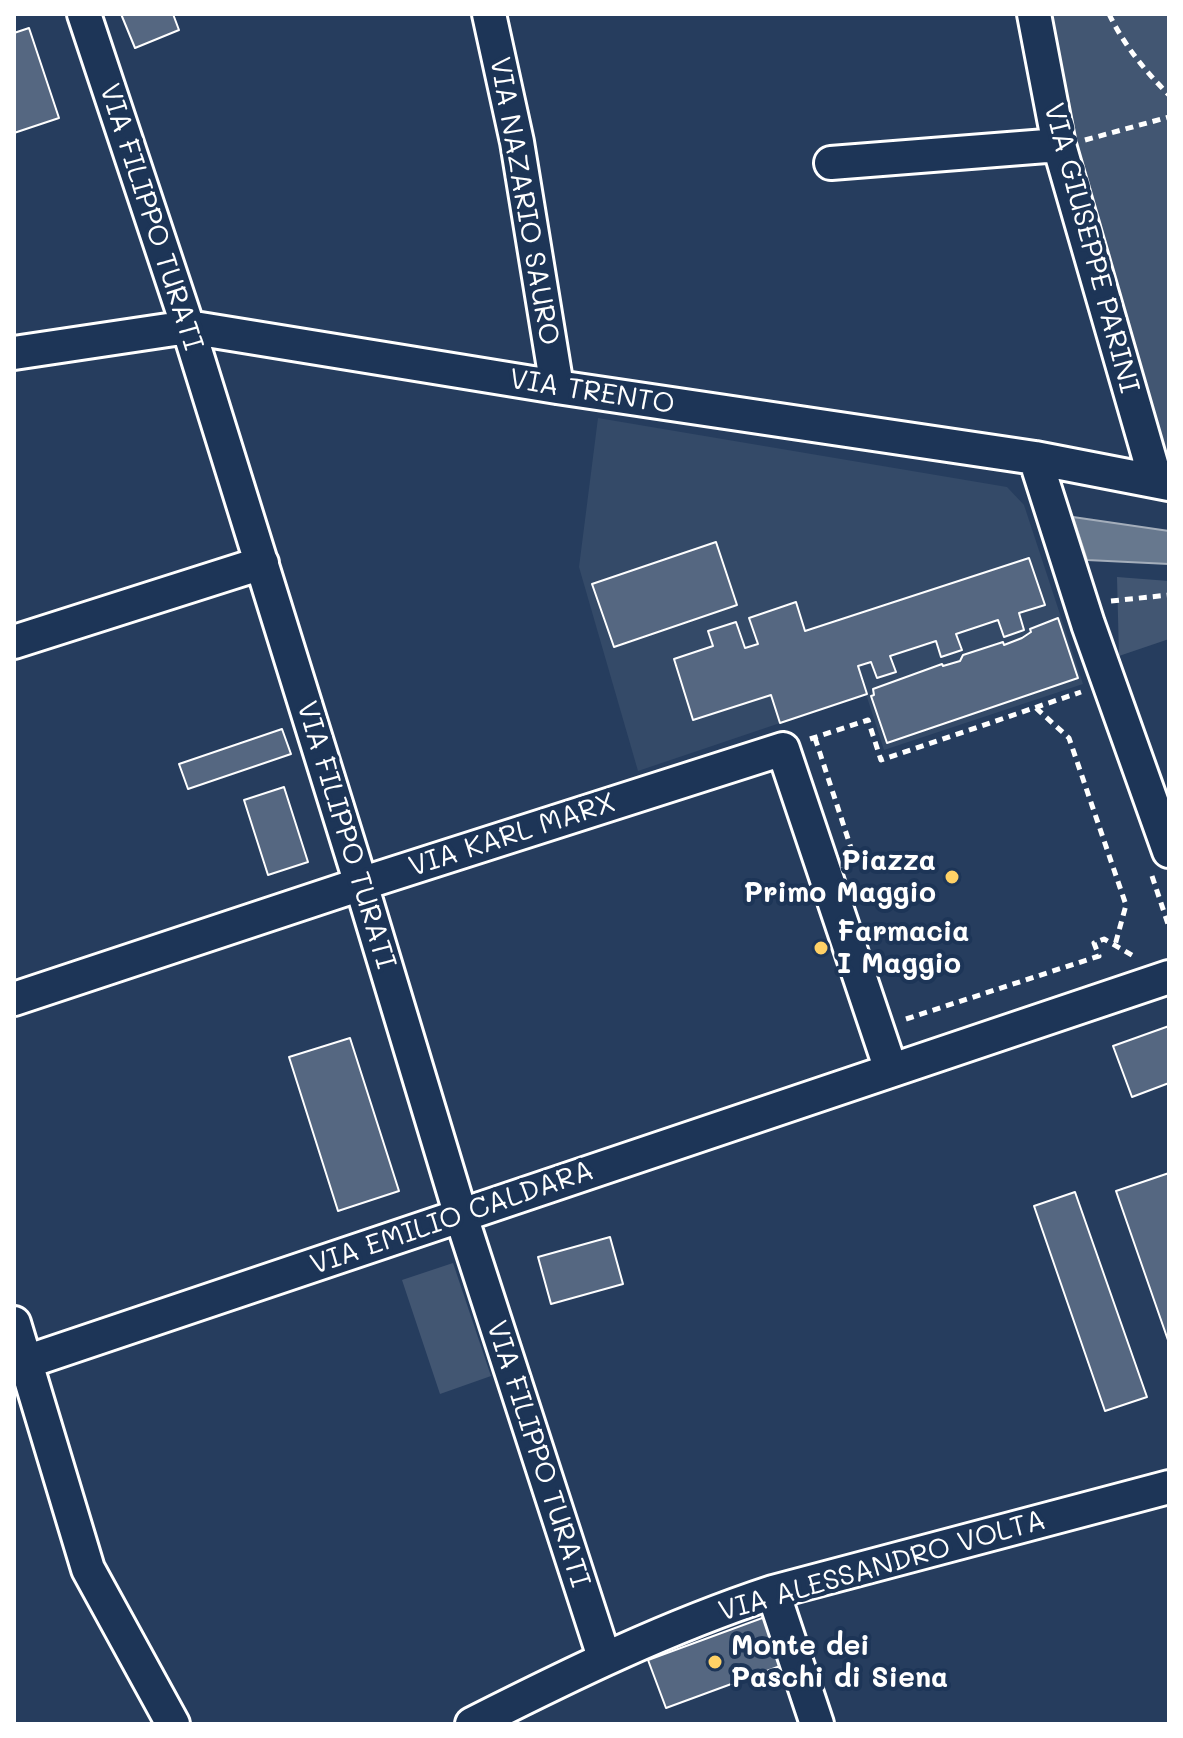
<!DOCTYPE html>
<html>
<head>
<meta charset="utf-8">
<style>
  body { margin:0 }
  #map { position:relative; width:1183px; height:1738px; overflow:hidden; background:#263d5e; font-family:Mali,sans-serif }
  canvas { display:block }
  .frame { position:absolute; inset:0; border:16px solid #fff; pointer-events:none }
</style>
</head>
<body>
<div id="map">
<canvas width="1183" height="1738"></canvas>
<div class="frame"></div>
</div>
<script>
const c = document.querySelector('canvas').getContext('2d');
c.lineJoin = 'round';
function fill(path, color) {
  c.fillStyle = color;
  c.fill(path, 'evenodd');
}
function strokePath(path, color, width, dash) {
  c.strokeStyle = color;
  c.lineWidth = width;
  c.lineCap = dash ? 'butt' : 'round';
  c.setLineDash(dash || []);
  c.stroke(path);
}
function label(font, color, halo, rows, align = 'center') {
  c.font = font + ' Mali,sans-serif';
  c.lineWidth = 8;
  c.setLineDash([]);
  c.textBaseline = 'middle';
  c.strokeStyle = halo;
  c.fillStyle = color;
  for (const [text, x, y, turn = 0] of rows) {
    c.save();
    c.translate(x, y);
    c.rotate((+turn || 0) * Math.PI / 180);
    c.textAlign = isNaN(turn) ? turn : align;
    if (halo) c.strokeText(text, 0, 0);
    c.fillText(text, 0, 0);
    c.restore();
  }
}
fill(new Path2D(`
  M598,418L1007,487L1024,505L1083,684L884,750L866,694L638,771L579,567Z`), '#344a68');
fill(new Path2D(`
  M1050,14H1169V453L1165,452L1081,160L1071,122Z
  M1117,577L1169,581V639L1119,656Z
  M453,1263L491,1376L440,1394L402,1280Z`), '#425672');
const water = new Path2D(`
  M1073,517L1169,531V564L1087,560Z`);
fill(water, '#67788e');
strokePath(water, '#a4aebb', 2);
const building = new Path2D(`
  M121,14H173L179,30L135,48Z
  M29,28L59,118L14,133V33Z
  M716,542L737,605L614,647L592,584Z
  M1029,558L1045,605L1019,613L1024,630L1004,637L998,620L956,634L962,650L941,657L936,641L890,656L896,672L877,678L871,662L858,666L867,694L780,723L771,695L693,720L674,659L713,646L708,631L736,622L745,648L758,644L749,618L796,602L805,631Z
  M1058,618L1078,678L887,743L871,696L874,695L873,689L942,664L943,666L960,661L963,655L1003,642L1004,645L1022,638L1031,632L1030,629Z
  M282,729L291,754L188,789L179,764Z
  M284,787L308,862L268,875L244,800Z
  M1169,1026V1083L1132,1097L1113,1046Z
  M350,1038L399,1191L338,1211L289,1057Z
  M1169,1173V1343L1116,1191Z
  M1075,1192L1147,1397L1105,1411L1034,1206Z
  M610,1237L623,1284L551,1304L538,1257Z
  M765,1617L783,1665L666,1708L648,1660Z`);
fill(building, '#556781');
strokePath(building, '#fff', 2);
const minor = new Path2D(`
  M84,14L188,327L361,884L461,1216L604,1657
  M489,14L517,142L557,387
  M1034,14L1059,145L1156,481
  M831,163L1059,145
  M14,353L188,327L557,387L1035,458L1169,484
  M1035,458L1088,624L1169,851
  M14,642L262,563
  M14,999L370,881L783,749L891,1070
  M14,1323L88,1569L173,1724
  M14,1366L1169,977
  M773,1592L817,1724
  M472,1724C571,1674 667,1627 773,1592L1169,1487`);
strokePath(minor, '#fff', 38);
strokePath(new Path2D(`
  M1109,14C1124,45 1145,71 1169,95
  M1085,140L1169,117
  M1111,601L1169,595
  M1036,708L1069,738L1126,905L1115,945
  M815,738L853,854
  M810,739L868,720L881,760L1081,692
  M1152,876L1169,927
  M906,1019L1099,956L1094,943L1104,939L1137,958`), '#fff', 5, [8, 6]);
strokePath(minor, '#1d3557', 32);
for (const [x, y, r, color] of [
  [952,877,8,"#ffd166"],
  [821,948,8,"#ffd166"],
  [715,1662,8,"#ffd166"]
]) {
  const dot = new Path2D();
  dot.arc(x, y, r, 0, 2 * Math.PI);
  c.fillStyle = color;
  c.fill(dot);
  strokePath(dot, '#1d3557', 3);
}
label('28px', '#fff', '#1d3557', [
  ["VIA NAZARIO SAURO",524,201,80],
  ["VIA FILIPPO TURATI",151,217,72],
  ["VIA GIUSEPPE PARINI",1091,248,75],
  ["VIA TRENTO",592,392,9],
  ["VIA FILIPPO TURATI",346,835,73],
  ["VIA KARL MARX",512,835,-18],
  ["VIA EMILIO CALDARA",452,1218,-19],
  ["VIA FILIPPO TURATI",538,1454,72],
  ["VIA ALESSANDRO VOLTA",882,1566,-16]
]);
label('bold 28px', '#fff', '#1d3557', [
  ["Piazza",936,861,"right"],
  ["Primo Maggio",936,893,"right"],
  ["Farmacia",837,932],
  ["I Maggio",837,964],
  ["Monte dei",731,1646],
  ["Paschi di Siena",731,1678]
], 'left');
</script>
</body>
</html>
